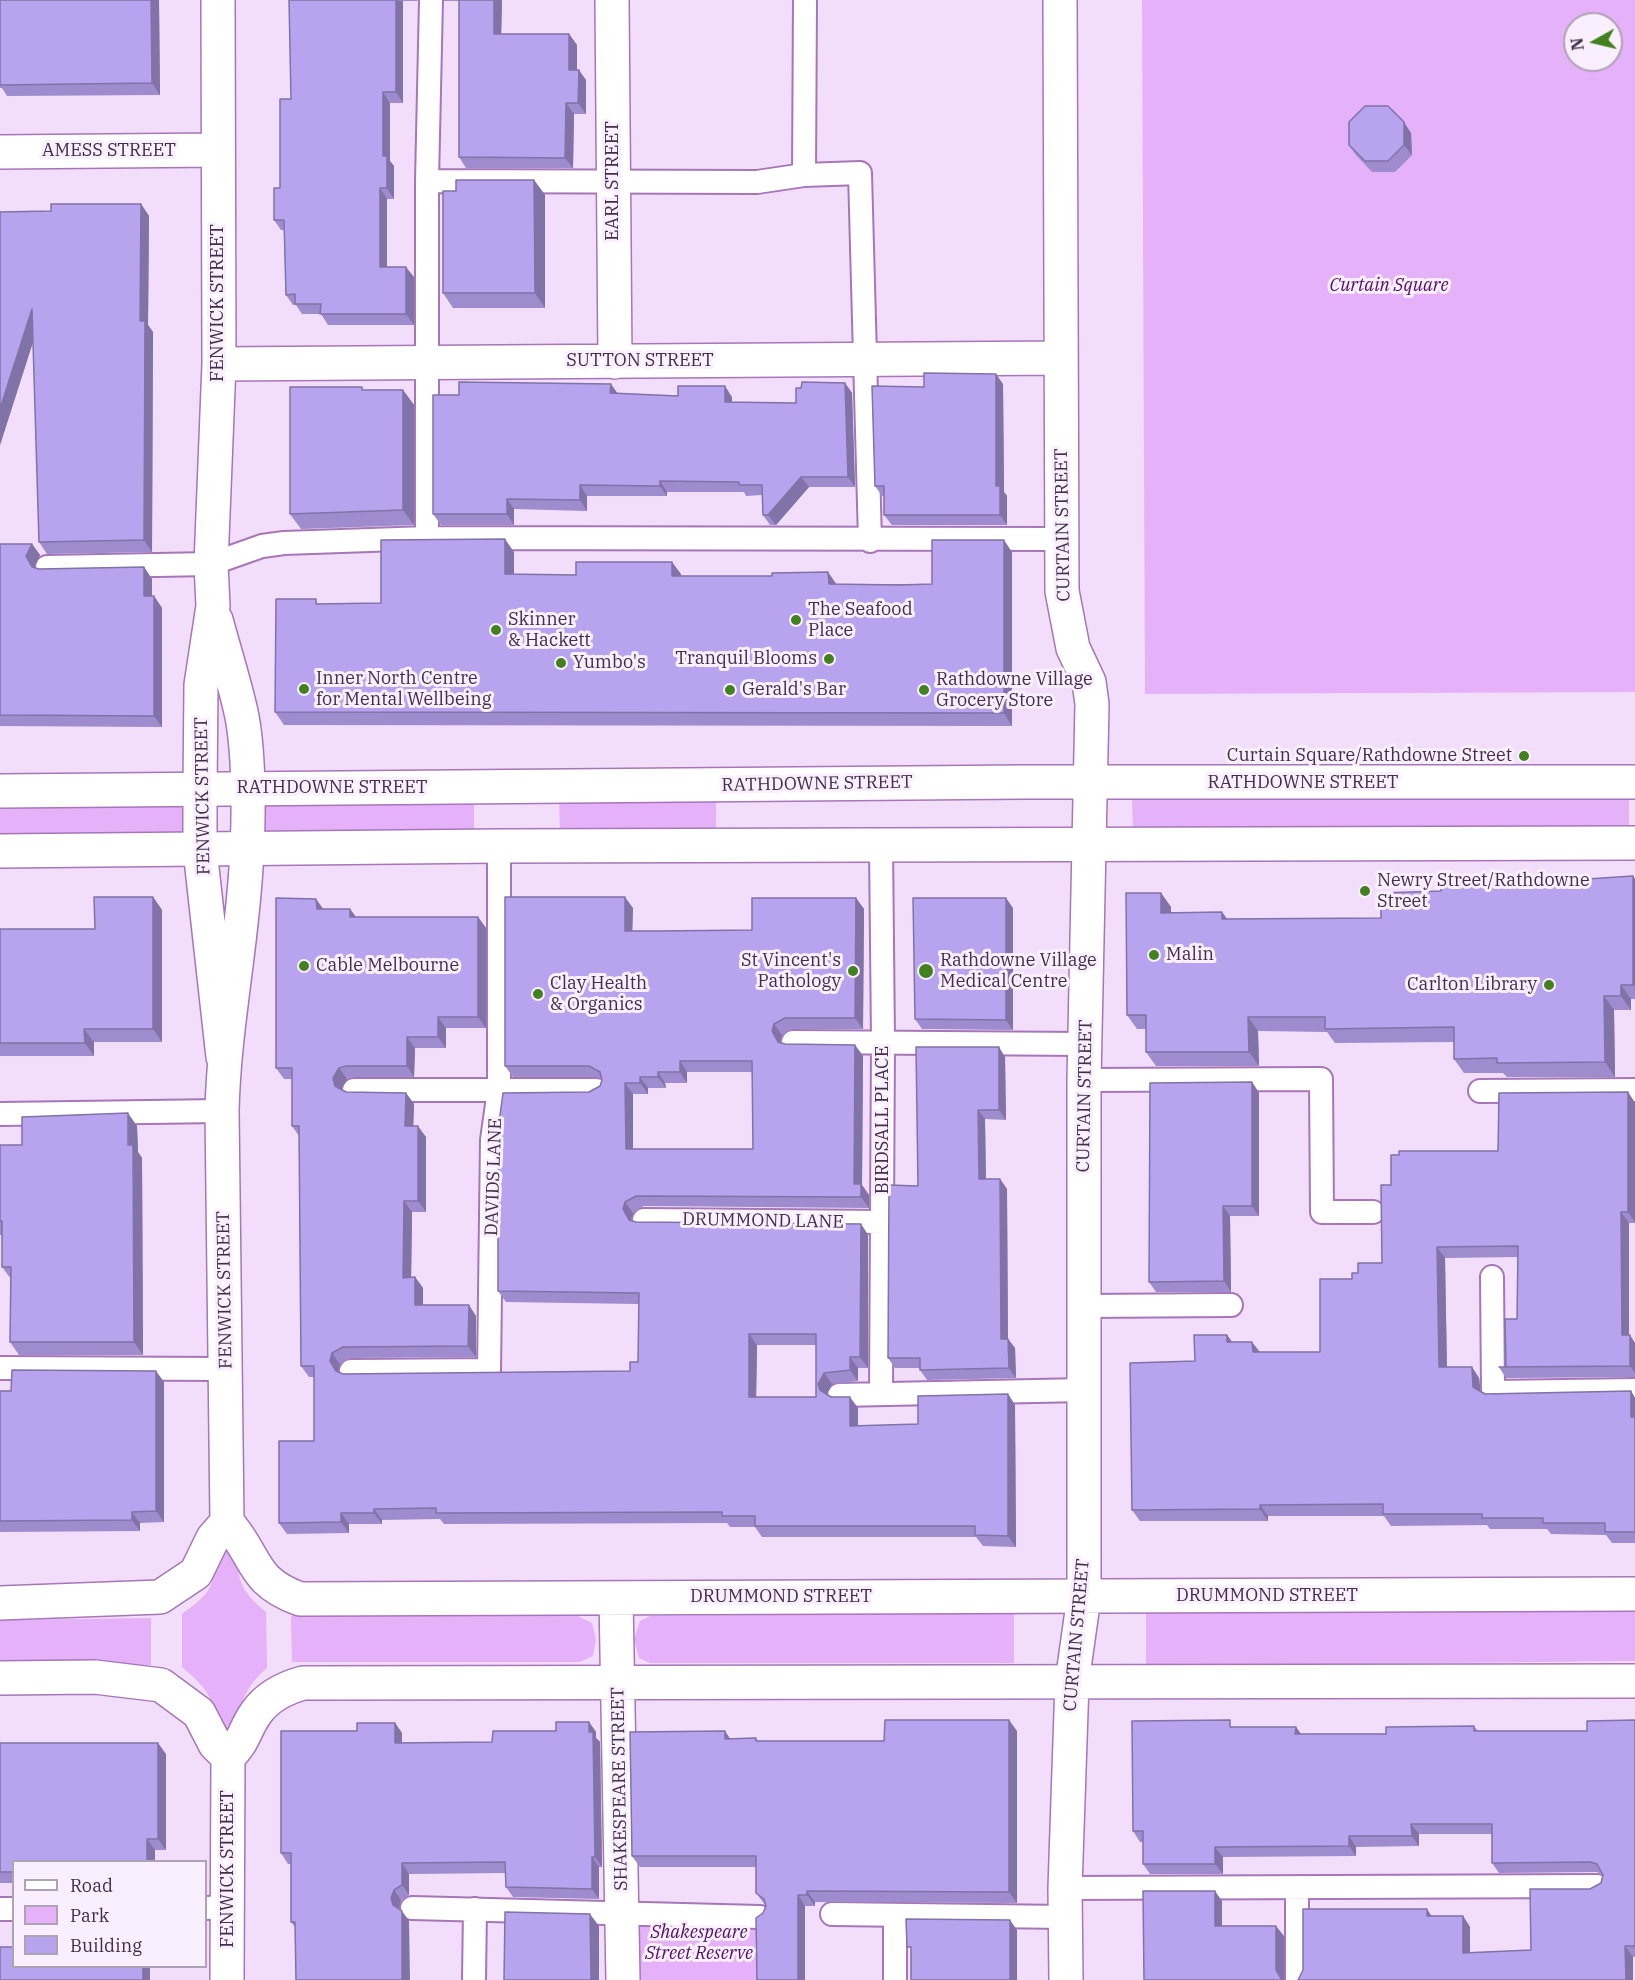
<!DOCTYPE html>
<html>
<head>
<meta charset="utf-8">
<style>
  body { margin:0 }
  #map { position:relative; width:1635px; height:1980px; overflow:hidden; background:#f2defb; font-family:"IBM Plex Serif",serif }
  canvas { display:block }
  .legend { position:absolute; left:12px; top:1860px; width:195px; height:108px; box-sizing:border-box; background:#faeffe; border:2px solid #b0a2b6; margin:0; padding:8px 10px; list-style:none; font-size:18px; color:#422e4a }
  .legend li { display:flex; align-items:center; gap:12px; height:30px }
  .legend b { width:30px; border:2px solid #b0a2b6 }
  .north { position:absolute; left:1563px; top:12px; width:60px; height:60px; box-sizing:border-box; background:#faeffe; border:2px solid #b0a2b6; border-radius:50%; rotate:262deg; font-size:16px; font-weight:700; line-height:24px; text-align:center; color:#422e4a }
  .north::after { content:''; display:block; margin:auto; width:21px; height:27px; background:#43811f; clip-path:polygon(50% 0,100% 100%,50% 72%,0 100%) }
</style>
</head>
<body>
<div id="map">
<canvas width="1635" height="1980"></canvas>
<ul class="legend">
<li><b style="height:8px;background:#fff"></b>Road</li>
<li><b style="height:16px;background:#e5b1f8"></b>Park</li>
<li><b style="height:16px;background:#b8a3ef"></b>Building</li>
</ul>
<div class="north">N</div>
</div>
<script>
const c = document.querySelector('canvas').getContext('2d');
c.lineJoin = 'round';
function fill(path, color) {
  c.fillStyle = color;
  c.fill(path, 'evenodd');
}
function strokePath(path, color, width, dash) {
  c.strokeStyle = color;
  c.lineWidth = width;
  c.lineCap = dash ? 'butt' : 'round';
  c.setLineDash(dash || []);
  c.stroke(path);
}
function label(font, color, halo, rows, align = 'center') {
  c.font = font + ' "IBM Plex Serif",serif';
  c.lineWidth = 6;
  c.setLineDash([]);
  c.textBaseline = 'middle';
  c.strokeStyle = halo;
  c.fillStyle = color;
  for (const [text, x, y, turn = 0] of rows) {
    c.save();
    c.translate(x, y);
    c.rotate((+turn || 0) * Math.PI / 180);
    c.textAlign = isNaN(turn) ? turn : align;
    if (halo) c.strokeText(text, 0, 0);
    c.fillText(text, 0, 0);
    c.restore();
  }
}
fill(new Path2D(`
  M1142,0H1635V692L1145,694ZM1575,24H1611V60H1575Z
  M1629,796V830L1133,831L1132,797Z
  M559,797H716V833L560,834Z
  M474,798V835L259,836V799Z
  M188,799L187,836L0,838V801Z
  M236,1550C238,1582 241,1591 266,1612L267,1668C245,1687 239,1704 237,1733H218C215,1699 208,1689 182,1667V1614C212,1592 214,1588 216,1551Z
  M1635,1608V1661L1146,1666V1613Z
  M1014,1613V1663H650L639,1658L634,1639L640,1621L650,1616Z
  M291,1616H578L592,1623L596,1640L593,1656L580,1662H292Z
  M151,1618V1665L0,1666V1620Z
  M634,1907H764V1980H635Z`), '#e5b1f8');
const lane = new Path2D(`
  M805,0L804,175L860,173L870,541
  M427,181L757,182L804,175
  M427,538V181L431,0
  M47,567L211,564L262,546L284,543L427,538L1062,539
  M793,1042L1087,1044
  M1084,1080L1321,1079L1322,1212H1373
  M354,1090H596
  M1480,1091L1635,1090
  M0,1114L222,1111
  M644,1220L883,1222
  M1492,1277L1493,1392L1635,1390
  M1083,1306L1231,1305
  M0,1368L226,1369
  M351,1371L489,1370L492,1140L499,1090V846
  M881,1394L883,1041L881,845
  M839,1395L1084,1390
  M1297,1887V1980
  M1065,1888L1597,1886
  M206,1908L227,1907
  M412,1908L760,1917
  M0,1909H14
  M832,1914L1066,1917
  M474,1980L475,1909
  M895,1980V1917`);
const street = new Path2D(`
  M218,0L219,364L211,564L213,606L201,685L200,790V850L223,1057
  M612,0L615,362
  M1060,0L1062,591L1073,648L1089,682L1092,704L1084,1080V1597L1072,1682L1065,1888L1066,1980
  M0,152L218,150
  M219,364L1061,358
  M216,620C224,650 234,681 241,712C249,749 249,810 247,849C244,937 224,1023 222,1111L227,1522
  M227,1522C258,1557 250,1581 300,1599L1635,1594
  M616,1598L623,1980
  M0,1603L160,1597L196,1573L213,1538L227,1522
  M0,1678L95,1677L161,1685L199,1713L215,1744L228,1757
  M228,1757C245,1741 244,1730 256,1713C267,1697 285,1688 303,1683L1635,1681
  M227,1980L228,1757`);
const secondary = new Path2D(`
  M0,791L1023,782H1635
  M0,851L499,846L1635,843`);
strokePath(lane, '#a676b8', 26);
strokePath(street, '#a676b8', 36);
strokePath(secondary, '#a676b8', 36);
strokePath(lane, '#fff', 22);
strokePath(street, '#fff', 33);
strokePath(secondary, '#fff', 33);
fill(new Path2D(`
  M0,0H159L160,95L7,96L2,88H0Z
  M289,0H418L417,1H403V103H390V161L394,166V199H387V267L414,277V325H328L321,314H302L296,305H293L286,295L284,230H281L274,220L280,188L291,99Z
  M444,0H502L501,34H569L577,45V70L586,80V114H574L573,168H466L459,157V1H444Z
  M1411,133L1412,155L1395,172H1372L1356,155L1349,145Z
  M534,180L545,195V308H453L443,293L456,191Z
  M141,204L149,216L148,325L153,332L152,552L47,554L39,542L33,342L0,445V212L51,211Z
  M845,383L852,393L855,487H809L776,525H770L763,515L762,495L746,496L744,492H667V496H587V511L514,509V525H441L433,514L618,394L732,397V402L796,403Z
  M1003,384L1004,492L1007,496V525H892L884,515V496H882L875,486L924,387Z
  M364,390H403L414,405V525L301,529L290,514Z
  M0,544H32L40,555L34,568L39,569L144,567L152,579V596H154L162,608V727L0,726Z
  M514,552V574L576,575L672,562L681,576L837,584H932L1012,552V726L284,725L275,712L319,604L381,603Z
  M1633,876L1635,879V999H1631V1010H1614L1615,1077H1507L1503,1073H1464L1454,1059V1042L1335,1043L1327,1032L1258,1031L1259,1066H1156L1146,1052V1029H1137L1127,1015L1161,893L1171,907V912H1222L1227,919L1381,918L1441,891L1495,885Z
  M153,897L162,910V1042H94V1056H0V929H95Z
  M856,898L864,909L863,1029H793L782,1035L780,1042L785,1044L855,1045L863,1056L862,1185L869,1195V1208L644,1206L633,1213L631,1220L636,1222L861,1224L868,1235V1368H858V1381L832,1384L826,1394L831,1397L858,1408V1426L918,1424L1008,1394L1015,1405L1016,1547L983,1546L976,1537H762L755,1527H730L727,1523L444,1524L440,1519L382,1520V1524H349V1533L287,1534L279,1523L314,1441V1377H309L301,1366L299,1136L292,1126V1079H284L276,1068L324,909H350L356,917H478L486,928V1028H446V1048H415L414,1077H353L347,1079L341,1089L346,1092L406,1093L414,1104L413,1126L426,1137V1212H412L411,1278L415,1277L423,1288V1305L476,1316V1357L350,1358L340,1364L338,1372L343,1374L630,1371L638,1362L639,1304L506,1302L498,1291L589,1092L600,1086L602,1080L597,1077H513L505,1066L633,908L632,931L752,930ZM687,1072H752L753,1149H633V1094H648V1088H666L665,1083H687ZM757,1345H816V1397H756Z
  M1013,908V1030L922,1029L915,1019Z
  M1005,1057L1006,1120L985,1119L986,1179H1000L1007,1189L1008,1339L1015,1348L1016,1378L927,1380L920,1370V1368H895L888,1358L918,1186Z
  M1252,1082L1259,1093V1216H1230L1231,1292H1156L1149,1282Z
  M1628,1092L1635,1103V1223H1629V1335L1635,1343V1377L1506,1378L1499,1367H1506L1517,1319L1518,1257L1445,1258L1447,1367H1472L1479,1378L1481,1391L1485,1394L1631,1391L1635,1398V1543H1612L1606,1535L1551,1534L1547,1529H1490L1487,1525L1391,1526L1384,1516H1268V1521H1140L1132,1510L1227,1335L1232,1342H1252L1260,1352H1320L1352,1279L1358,1273L1382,1263L1391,1185L1498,1151Z
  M137,1126L138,1152L142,1158L143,1355H19L10,1342L11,1279L2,1267V1235H0V1145H22Z
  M164,1382V1522L140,1523V1531L0,1532V1539V1391Z
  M1635,1720V1957H1633V1980H1298L1432,1916H1463L1470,1927V1953L1531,1950L1590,1889L1601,1883L1603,1875L1597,1872L1499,1873L1492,1863V1834H1419V1846L1356,1847V1856L1223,1857V1874H1150L1143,1864V1842H1140L1133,1831L1235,1727H1296L1301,1734H1386L1474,1726L1478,1731H1587Z
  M589,1722L596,1732V1738L600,1742L602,1867H599V1899L513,1897L506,1887V1873L409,1874V1895L401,1900L399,1908L409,1921L295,1927L291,1922V1864H288L281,1853L357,1731L395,1723L402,1733V1743L492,1742L556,1731Z
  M1017,1731V1903L815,1902V1906H805L763,1913L766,1906L756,1893V1867H640L632,1856L730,1739L756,1738L758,1741H884Z
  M0,1743L166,1754V1850H155L14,1862V1883H0Z`), '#9e8cce');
fill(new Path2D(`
  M151,0H159L160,95L152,83Z
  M396,0L403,1V103L396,92Z
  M494,0H502L501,45L494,34Z
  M569,34L577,45V80L569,70Z
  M579,70L586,80V114L578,103Z
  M383,92L390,103V161L394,166V199L387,188L383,156Z
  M566,103L574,114L573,168L565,158Z
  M1404,122L1411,133L1412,155L1404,145Z
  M534,180L545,195V308L535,293Z
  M380,188L387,199V277L380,267Z
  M141,204L149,216L148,325L153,332L152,552L144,540L140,321Z
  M406,267L414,277V325L406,314Z
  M32,309L40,320L0,445V409Z
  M996,374L1003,384L1004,492L1007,496V525L1000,515L996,486Z
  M845,383L852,393L855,487L848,477Z
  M611,384L618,394L610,393Z
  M725,386L732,397V413L725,402Z
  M403,390L414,405V525L403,510Z
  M801,477L809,487L776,525L768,515Z
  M660,481L667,492V496L660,486Z
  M580,485L587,496V511L580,500Z
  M507,499L514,509V525L507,514Z
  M505,539L514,552V587L505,574Z
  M1004,540L1012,552V726L1004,713Z
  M32,544L40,555L34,568L40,578L26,556Z
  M672,562L681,574V588L672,576Z
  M144,567L152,579V608L144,596Z
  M828,572L837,585L829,584Z
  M154,596L162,608V727L154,716Z
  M1633,876L1635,879V987L1633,985Z
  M1161,893L1171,907V927L1161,913Z
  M153,897L162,910V1042L153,1029Z
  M625,897L633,908L632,942L625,931Z
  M856,898L864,909L863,1029L855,1018Z
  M1006,898L1013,908V1030L1006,1020Z
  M316,899L324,910L317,909Z
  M350,909L358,920L350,917Z
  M1222,912L1232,926L1222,919Z
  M478,917L486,928V1028L478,1017Z
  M1621,985L1631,999V1010L1621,996Z
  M1604,996L1614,1010L1615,1077L1605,1062Z
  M438,1017L446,1028V1048L438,1037Z
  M1248,1017L1258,1031L1259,1066L1249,1052Z
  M774,1024L782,1035L780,1042H778L772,1031Z
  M84,1029L94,1042V1056L85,1043Z
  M407,1037L415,1048L414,1077L407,1066Z
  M855,1045L863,1056L862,1185L869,1195V1208L861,1197L854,1184Z
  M999,1047L1005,1057L1006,1120L999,1110Z
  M680,1061L687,1072V1083L680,1072Z
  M339,1068L347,1079L341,1089L335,1086L333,1078Z
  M658,1072L665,1083L666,1088L658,1077Z
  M640,1077L648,1088V1094L640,1083Z
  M1252,1082L1259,1093V1216L1252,1206Z
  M625,1083L633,1094V1160L626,1149Z
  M1628,1092L1635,1103V1222L1628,1212Z
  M406,1093L414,1104L413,1137L405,1126Z
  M978,1110L985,1119L986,1189L979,1179Z
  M128,1113L137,1126L138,1152L142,1158L143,1355L134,1342Z
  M418,1126L426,1137V1212L418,1201Z
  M1000,1179L1007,1189L1008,1349L1001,1339Z
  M404,1201L412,1212L411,1289L403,1278Z
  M625,1202L633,1213L631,1220H629L623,1209Z
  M1223,1206L1230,1216L1231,1292L1224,1281Z
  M1621,1212L1629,1223V1347L1622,1335Z
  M861,1224L868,1235V1368L860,1357Z
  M1437,1247L1445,1258L1447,1378L1439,1367Z
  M415,1277L423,1288V1316L415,1305Z
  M469,1305L476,1316V1357L468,1346Z
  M749,1334L757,1345L756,1408L749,1397Z
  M1227,1335L1235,1346L1227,1342Z
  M1630,1335L1635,1343V1373L1630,1366Z
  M1008,1339L1015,1348L1016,1378L1009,1368Z
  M1252,1342L1260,1353L1253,1352Z
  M332,1353L340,1364L338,1372L336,1371L330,1361Z
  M850,1357L858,1368V1381L850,1370Z
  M1472,1367L1479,1378L1481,1398L1473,1387Z
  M156,1371L164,1382V1522L156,1511Z
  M824,1373L832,1384L826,1395L820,1390L818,1384Z
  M1631,1391L1635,1398V1423L1631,1417Z
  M1008,1394L1015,1405L1016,1547L1008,1536Z
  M850,1397L858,1408V1437L850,1426Z
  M1260,1505L1268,1516V1521L1260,1509Z
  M374,1509L382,1520V1524L374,1513Z
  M132,1512L140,1523V1531L132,1520Z
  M341,1513L349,1524V1533L341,1522Z
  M1009,1720L1017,1731V1903L1009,1892Z
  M589,1722L596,1732V1738L600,1742L602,1867L595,1857Z
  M395,1723L402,1733V1753L395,1743Z
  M1296,1727L1303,1737L1295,1734Z
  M725,1731L733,1743L725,1739Z
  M158,1743L166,1754V1850L158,1839Z
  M1411,1824L1419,1834V1846L1412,1836Z
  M1349,1836L1356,1847V1856L1349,1846Z
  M147,1839L155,1850V1862H147Z
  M1215,1847L1223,1857V1874L1215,1864Z
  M592,1857L599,1867V1899L592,1889Z
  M402,1863L409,1874V1895L402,1885Z
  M394,1890L401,1900L399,1908L393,1905L391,1898Z
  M807,1891L815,1902V1906L807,1895Z
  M1215,1891L1222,1901V1937L1215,1926Z
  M798,1895L805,1906V1980H798Z
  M1427,1909L1434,1920L1427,1916Z
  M402,1911L409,1921L410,1980H402Z
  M590,1914L599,1926V1980H591Z
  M1463,1916L1470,1927V1963L1463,1953Z
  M1010,1920L1017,1930V1980H1010Z
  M1276,1926L1284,1936V1980H1282L1276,1970Z
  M1625,1946L1633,1957V1980H1626Z
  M143,1966H150V1980H143Z`), '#8172a7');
const building = new Path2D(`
  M0,0H151L152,83L0,85Z
  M289,0H396V92H383V156H387V188H380V267H406V314H320L321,304H295V294L286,295L284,220H274V188H280V99H291Z
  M459,0H494V34H569V70H579L578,103H566L565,158L459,157Z
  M1365,106H1388L1404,122V145L1388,161H1365L1349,145V122Z
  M456,180H534L535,293H443V191H456Z
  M51,204H141L140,321H145L144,540L39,542L32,309L0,409V212L51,211Z
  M924,373L996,374V486H1000V515H884V486H875L872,386L924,387Z
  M459,382L611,384L610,393L678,396V386H725V402L796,403V388H801L802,382L845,383L848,477H801L768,515H763L762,485H739V482L660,481V486L580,485V500L507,499V514H433V395H459Z
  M290,387H362V390H403V510L290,514Z
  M505,539V574L576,575V562H672V576H772V573L828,572L829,584L899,585L932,584V540H1004V713L275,712L276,599H316V604L381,603V540Z
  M0,544H32L26,556L32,567L39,569L144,567V596H154V716L0,715Z
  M1633,876V985H1621V996H1604L1605,1062L1497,1063V1058L1454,1059V1027L1325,1029V1017H1248L1249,1052H1146V1015H1127L1126,893H1161V913L1222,912V919L1381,918V893L1441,891V885H1495Z
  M94,897H153V1029H84L85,1043H0V929H95Z
  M505,897H625V931H658L752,930V898H856L855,1018H785L774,1024L772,1031L778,1042L785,1044L855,1045L854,1184H861V1197L636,1196L625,1202L623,1209L629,1220L636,1222L861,1224L860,1357H850V1370L824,1373L818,1384L820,1390L831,1397H850V1426L918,1424V1396L1008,1394V1536L975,1535V1526H755V1516H722V1512L436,1513V1508L374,1509V1513H341V1522L279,1523V1441H314V1366H301L299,1126H292V1068H276V898L316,899L317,909H350V917H478V1017H438V1037H407V1066H346L339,1068L333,1078L335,1086L346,1092L406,1093L405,1126H418V1201H404L403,1278L415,1277V1305H469L468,1346L343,1347L332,1353L330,1361L336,1371L343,1374L630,1371V1362H638L639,1293L498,1291V1130L503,1093L589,1092L600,1086L602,1080L600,1072L589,1066H505ZM680,1061H752L753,1149H626L625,1083H640V1077H658V1072H680ZM749,1334H816V1397H749Z
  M913,898H1006V1020L915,1019Z
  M916,1047H999V1110H978L979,1179H1000L1001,1339H1008L1009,1368L920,1370V1358H888L889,1185L918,1186Z
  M1252,1082V1206H1223L1224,1281L1149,1282L1150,1083Z
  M1628,1092V1212H1621L1622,1335H1630V1366L1499,1367H1506L1505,1319H1517L1518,1246L1437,1247L1439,1367H1472L1473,1387L1485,1394L1631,1391V1417H1635V1532H1605V1523H1543V1518H1482V1514H1383V1504L1260,1505V1509L1132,1510L1130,1363L1195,1361L1194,1335H1227V1342H1252L1253,1352H1320V1279H1352V1273H1358V1263H1382L1381,1185H1391V1155H1399V1151H1498L1499,1093Z
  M128,1113V1145H133L134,1342H10L11,1267H2V1221H0V1145H22V1117Z
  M12,1370L156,1371V1511L132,1512V1520L0,1521V1391H11Z
  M885,1720H1009V1892L807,1891V1895H798V1980H757L756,1918L763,1913L766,1906L764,1899L756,1893V1856H632L630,1732L725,1731V1739L756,1738V1741H884Z
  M1230,1720V1727H1296L1295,1734H1386V1727L1474,1726V1731H1587V1721L1635,1720V1946H1625L1626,1980H1298L1303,1970V1909H1427V1916H1463V1953L1531,1950L1530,1889H1590L1601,1883L1603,1875L1597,1864L1590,1862L1492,1863V1824H1411L1412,1836H1349V1846L1215,1847V1864H1143V1831H1133L1132,1721Z
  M556,1722H589V1732H593L595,1857H592V1889L506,1887L505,1862L402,1863V1885L394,1890L391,1898L393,1905L402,1911V1980H296L295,1922H291V1853H281V1731H357V1723H395V1743L492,1742L493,1731H556Z
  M0,1743H158V1839H147V1862H14V1872H0Z
  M1143,1891H1215V1926H1276V1970L1282,1980H1144Z
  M505,1912L590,1914L591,1980H504Z
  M906,1919L1010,1920V1980H911V1947H907Z
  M0,1947H14V1966H143V1980H0Z`);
fill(building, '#b8a3ef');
strokePath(building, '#8172a7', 1.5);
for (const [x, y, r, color] of [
  [796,620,6,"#43811f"],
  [496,630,6,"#43811f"],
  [829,659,6,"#43811f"],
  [561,663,6,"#43811f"],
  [304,689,6,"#43811f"],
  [730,690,6,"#43811f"],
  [924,690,6,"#43811f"],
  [1524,756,6,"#43811f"],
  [1365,891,6,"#43811f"],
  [1154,955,6,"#43811f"],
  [304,966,6,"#43811f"],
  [853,971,6,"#43811f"],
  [926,971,8,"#43811f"],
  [1549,985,6,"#43811f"],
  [538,994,6,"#43811f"]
]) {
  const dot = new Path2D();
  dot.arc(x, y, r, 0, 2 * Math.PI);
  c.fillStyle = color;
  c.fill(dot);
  strokePath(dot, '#faeffe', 2);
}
label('18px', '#422e4a', '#faeffe', [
  ["AMESS STREET",109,151],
  ["EARL STREET",613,181,-90],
  ["FENWICK STREET",218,303,-90],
  ["SUTTON STREET",640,361],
  ["CURTAIN STREET",1063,525,-91],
  ["RATHDOWNE STREET",1303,783],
  ["RATHDOWNE STREET",817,784,-1],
  ["RATHDOWNE STREET",332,788],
  ["FENWICK STREET",203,796,-91],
  ["CURTAIN STREET",1085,1096,-89],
  ["BIRDSALL PLACE",883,1120,-90],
  ["DAVIDS LANE",494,1177,-88],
  ["DRUMMOND LANE",763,1221,1],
  ["FENWICK STREET",225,1290,-91],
  ["DRUMMOND STREET",1267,1596],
  ["DRUMMOND STREET",781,1597],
  ["CURTAIN STREET",1077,1635,-85],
  ["SHAKESPEARE STREET",620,1789,-91],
  ["FENWICK STREET",228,1869,-90]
]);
label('italic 18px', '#510f65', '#faeffe', [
  ["Curtain Square",1389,286],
  ["Shakespeare",699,1933],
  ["Street Reserve",699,1954]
]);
label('18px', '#422e4a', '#faeffe', [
  ["The Seafood",808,610],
  ["Place",808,631],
  ["Skinner",508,620],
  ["& Hackett",508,641],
  ["Tranquil Blooms",817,659,"right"],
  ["Yumbo's",573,663],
  ["Inner North Centre",316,679],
  ["for Mental Wellbeing",316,700],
  ["Rathdowne Village",936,680],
  ["Grocery Store",936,701],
  ["Gerald's Bar",742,690],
  ["Curtain Square/Rathdowne Street",1512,756,"right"],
  ["Newry Street/Rathdowne",1377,881],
  ["Street",1377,902],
  ["Malin",1166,955],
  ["St Vincent's",841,961,"right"],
  ["Pathology",841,982,"right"],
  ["Rathdowne Village",940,961],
  ["Medical Centre",940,982],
  ["Cable Melbourne",316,966],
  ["Clay Health",550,984],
  ["& Organics",550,1005],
  ["Carlton Library",1537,985,"right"]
], 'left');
</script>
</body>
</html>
